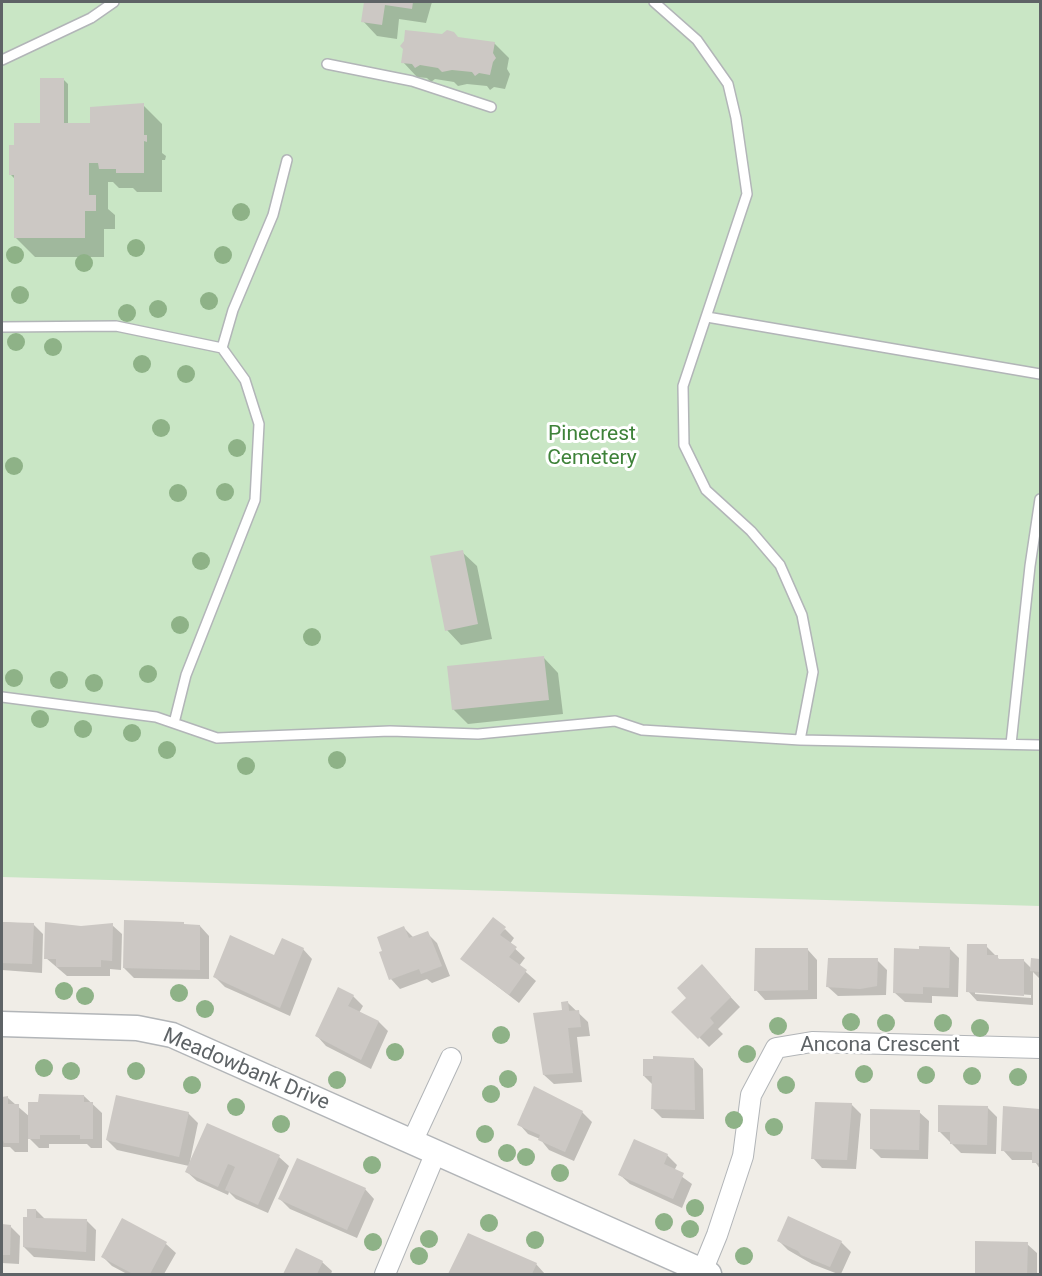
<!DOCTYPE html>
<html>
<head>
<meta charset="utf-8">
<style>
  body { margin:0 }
  #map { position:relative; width:1042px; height:1276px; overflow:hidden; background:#f0ede7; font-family:Roboto,sans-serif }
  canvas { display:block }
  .frame { position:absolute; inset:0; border:3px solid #5e6366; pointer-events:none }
</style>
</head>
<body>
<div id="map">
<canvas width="1042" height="1276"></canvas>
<div class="frame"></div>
</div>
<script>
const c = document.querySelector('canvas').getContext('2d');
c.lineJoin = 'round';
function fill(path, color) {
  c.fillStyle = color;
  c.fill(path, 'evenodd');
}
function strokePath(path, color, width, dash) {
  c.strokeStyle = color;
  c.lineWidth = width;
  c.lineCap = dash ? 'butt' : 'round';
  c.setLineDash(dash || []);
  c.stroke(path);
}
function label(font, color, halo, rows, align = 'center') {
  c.font = font + ' Roboto,sans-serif';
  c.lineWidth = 6;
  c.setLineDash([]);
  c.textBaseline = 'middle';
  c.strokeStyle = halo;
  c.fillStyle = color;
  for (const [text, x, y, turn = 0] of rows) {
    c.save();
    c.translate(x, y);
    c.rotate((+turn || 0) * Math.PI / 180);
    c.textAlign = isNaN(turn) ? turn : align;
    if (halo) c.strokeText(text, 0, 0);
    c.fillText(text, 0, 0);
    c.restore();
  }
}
fill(new Path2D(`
  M2,2H1040V906L2,877Z`), '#c9e6c5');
fill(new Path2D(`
  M365,2H432L426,23L399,19L397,39L377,36L363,21Z
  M459,39L494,43L509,58L507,69L510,74L505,89L494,87L490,90L487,86L467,84L458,86L454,82L435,79L431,82L427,78L417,77L403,62Z
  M63,79L68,84V125H91L143,105L162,124V153L166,156L165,160H162V192H137L133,188H119L113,182H108V209L115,215V229H104V257H35L16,238V180L11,175L16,146L44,125Z
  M462,552L477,566L492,639L461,645L447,630Z
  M544,658L558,673L563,714L468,724L453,709Z
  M2,922L33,924L43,934L42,973L2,970Z
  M112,925L122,934L121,970L110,969V976H67L46,958L81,927Z
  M200,926L209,936V979L134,978L124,968Z
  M404,928L414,938L427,933L437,943L450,976L432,983L427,979L400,989L391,979Z
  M505,929L514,938L510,944L525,958L519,966L536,981L519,1003L462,959Z
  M986,946L1001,961H1024L1032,969V960L1040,959V979L1033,972V1005L977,1001L968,991ZM975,991L1031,995V998L975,994Z
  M949,948L959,958L958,997L932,996V1003L905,1002L895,993Z
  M303,949L312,959L290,1016L225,987L215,977Z
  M808,950L817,960V999L765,1000L756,990Z
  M877,960L887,970L886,995L838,996L828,987Z
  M711,976L740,1007L718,1029L723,1034L709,1047L674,1012Z
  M353,996L363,1006L359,1013L379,1022L388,1031L371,1069L326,1046L317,1036Z
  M567,1002L588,1022L590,1036L577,1037L582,1082L554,1084L544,1075Z
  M694,1059L703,1069L704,1119L662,1118L653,1109V1085L644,1076Z
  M84,1096L102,1113V1148H91L87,1144H49V1148H39L28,1137V1152H15L10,1147H2V1098H8L30,1117L40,1103Z
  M851,1104L861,1114L856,1169L822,1168L813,1158Z
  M987,1107L997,1117L996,1154L961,1153L939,1131Z
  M1004,1108L1040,1111V1169L1034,1160H1012L1003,1150Z
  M582,1112L592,1122L574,1161L549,1150L540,1139L528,1134L519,1124Z
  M919,1112L929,1121L928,1159L881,1158L871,1148Z
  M188,1113L198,1123L189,1166L117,1150L107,1140Z
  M208,1125L279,1157L289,1166L268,1213L236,1199L229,1192L228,1195L197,1181L187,1172Z
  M635,1141L667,1155L677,1165L674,1171L692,1184L682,1208L630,1184L620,1175Z
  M365,1189L374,1199L357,1238L290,1209L280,1199Z
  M36,1210L45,1219L86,1220L96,1230L95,1261L34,1257L24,1247Z
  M122,1220L166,1244L176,1253L164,1274H127L112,1266L103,1257Z
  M2,1226H10L20,1236L19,1264L2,1263Z
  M468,1234L536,1264L545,1274H449Z
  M779,1241L841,1242L851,1252L841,1274H838L812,1264L788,1250Z
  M977,1243L1027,1244L1037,1253V1274H976Z
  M296,1250L322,1262L332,1271L331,1274H284Z`), '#0003');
fill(new Path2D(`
  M364,2H413L412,9L385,5L382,25L361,22Z
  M405,30L442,34L447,30L454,32L458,37L495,42L493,53L496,58L493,62L490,75L479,73L475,76L472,72L452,70L442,72L438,68L420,65L415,68L412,64L401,63L403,49L400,46L404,41Z
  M40,78H64V123H90V107L144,103V135H147V142L144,141V173H116V169H99L98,163H89V195H96V211H85V238H14V175H9V145H14V123H40Z
  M463,550L478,624L445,631L430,556Z
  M544,656L549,700L452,710L447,666Z
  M493,917L506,927L500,935L517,947L509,957L527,970L509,995L460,959Z
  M124,920L184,922V924L200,925V970L123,968Z
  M2,922L34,923L32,964L2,963Z
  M45,922L81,926L113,923L112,961L101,960V967H56V959H44Z
  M404,926L409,938L428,931L442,966L421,974L419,969L389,980L379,952L382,951L377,937Z
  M230,935L274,955L282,938L304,948L280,1008L213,977Z
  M967,944H987V955H998V959H1024V996L966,992Z
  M919,946L950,947L949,988L923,987V994L893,993L894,948L919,949Z
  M755,948H808V990L754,991Z
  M828,958H878L877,986L860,989L826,987Z
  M1031,958L1040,959V972L1030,971Z
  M702,964L731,997L710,1018L714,1023L698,1039L671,1012L686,998L677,988Z
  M338,987L354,995L348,1006L379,1021L361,1060L315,1036Z
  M568,1001L569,1011L579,1010L581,1027L568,1028L573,1073L543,1075L533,1013L562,1010L561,1002Z
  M653,1056L694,1058L695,1110L651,1109L652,1076H643V1059H653Z
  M534,1086L583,1111L565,1152L538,1140L540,1135L517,1125Z
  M39,1094L84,1095V1102H93V1139H80V1135H40V1139H28V1102H38Z
  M116,1095L189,1112L179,1157L106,1140Z
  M8,1096V1104H19V1143H4L2,1138V1097Z
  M815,1102L852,1103L847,1160L811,1159Z
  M938,1105L988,1106L987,1145L950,1144V1132H938Z
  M1003,1106L1040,1109V1163H1032V1152L1001,1151Z
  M870,1109L920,1110L919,1150L870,1149Z
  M207,1123L280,1155L258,1205L225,1190L235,1167L231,1165L228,1164L218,1187L185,1172Z
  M634,1139L668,1154L664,1164L684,1173L673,1199L618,1175Z
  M297,1158L366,1188L347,1230L278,1199Z
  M27,1209H36V1218L87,1219L86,1252L23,1247V1217H27Z
  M788,1216L842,1241L830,1267L801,1255L798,1251L777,1241Z
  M122,1218L167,1242L150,1274H133L101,1257Z
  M2,1224L11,1225L10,1255H2Z
  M468,1233L537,1263L532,1274H448Z
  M975,1241L1028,1242L1027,1274H975Z
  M296,1248L323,1261L317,1274H283Z`), '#ccc8c4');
const service = new Path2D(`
  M654,2L697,40L728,84L736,118L747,194L683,386L684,445L706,490L751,531L780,565L802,615L813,672L800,740
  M2,60L91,18L114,2
  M327,64L412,81L491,107
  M707,317L1040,374
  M2,327L116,326L222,348L245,380L259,424L255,500L186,675L174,723
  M222,348L233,310L273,215L287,160
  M2,697L156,717L217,738L390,731L478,734L615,721L642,730L800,740L1040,745
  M1011,744L1030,566L1040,499`);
const minor = new Path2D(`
  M412,1142L451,1058
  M385,1274L436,1152
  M701,1274L717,1235L743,1156L751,1095L776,1048L812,1042L1040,1048`);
const tertiary = new Path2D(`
  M2,1024L137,1028L172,1035L709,1274`);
strokePath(service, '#b2b5b8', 12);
strokePath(minor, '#b2b5b8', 22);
strokePath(tertiary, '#b2b5b8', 27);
strokePath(service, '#fff', 9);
strokePath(minor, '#fff', 20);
strokePath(tertiary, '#fff', 24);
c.fillStyle = '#8eb287';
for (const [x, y] of [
  [241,212],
  [136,248],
  [15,255],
  [223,255],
  [84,263],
  [20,295],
  [209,301],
  [158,309],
  [127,313],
  [16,342],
  [53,347],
  [142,364],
  [186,374],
  [161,428],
  [237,448],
  [14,466],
  [225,492],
  [178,493],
  [201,561],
  [180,625],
  [312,637],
  [148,674],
  [14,678],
  [59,680],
  [94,683],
  [40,719],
  [83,729],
  [132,733],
  [167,750],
  [337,760],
  [246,766],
  [64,991],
  [179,993],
  [85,996],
  [205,1009],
  [851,1022],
  [886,1023],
  [943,1023],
  [778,1026],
  [980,1028],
  [501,1035],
  [395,1052],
  [747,1054],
  [44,1068],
  [71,1071],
  [136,1071],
  [864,1074],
  [926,1075],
  [972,1076],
  [1018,1077],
  [508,1079],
  [337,1080],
  [192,1085],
  [786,1085],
  [491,1094],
  [236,1107],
  [734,1120],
  [281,1124],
  [774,1127],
  [485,1134],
  [507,1153],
  [526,1157],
  [372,1165],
  [560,1173],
  [695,1208],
  [664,1222],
  [489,1223],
  [690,1229],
  [429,1239],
  [535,1240],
  [373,1242],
  [419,1256],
  [744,1256]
]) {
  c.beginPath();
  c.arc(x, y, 9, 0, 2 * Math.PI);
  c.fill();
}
label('21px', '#3e8239', '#fff', [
  ["Pinecrest",592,435],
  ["Cemetery",592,459]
]);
label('21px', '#5e6366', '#fff', [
  ["Ancona Crescent",880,1046],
  ["Meadowbank Drive",246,1070,23]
]);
</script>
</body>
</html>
